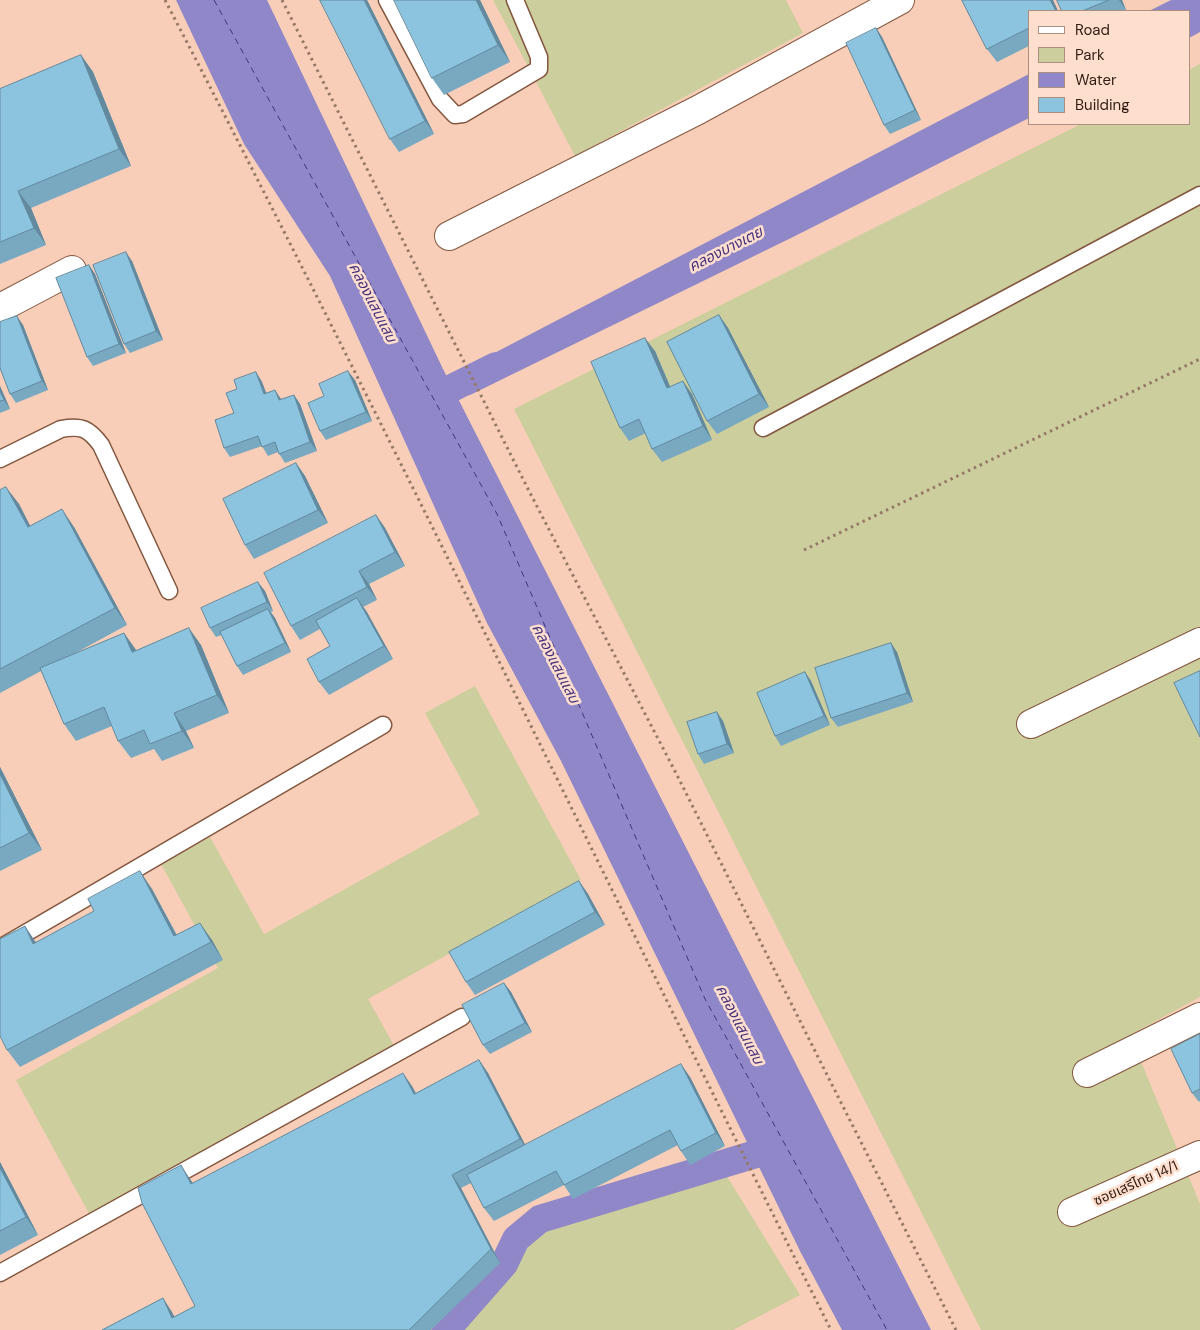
<!DOCTYPE html>
<html>
<head>
<meta charset="utf-8">
<style>
  body { margin:0 }
  #map { position:relative; width:1200px; height:1330px; overflow:hidden; background:#f8ceb8; font-family:"DM Sans",sans-serif }
  canvas { display:block }
  .legend { position:absolute; left:1028px; top:10px; width:162px; height:115px; box-sizing:border-box; background:#fedecd; border:1px solid #ab9082; margin:0; padding:6px 9px; list-style:none; font-size:15px; color:#2f1c12 }
  .legend li { display:flex; align-items:center; gap:10px; height:25px }
  .legend b { width:25px; border:1px solid #ab9082 }
</style>
</head>
<body>
<div id="map">
<canvas width="1200" height="1330"></canvas>
<ul class="legend">
<li><b style="height:6px;background:#fff"></b>Road</li>
<li><b style="height:14px;background:#ccce9d"></b>Park</li>
<li><b style="height:14px;background:#9087c8"></b>Water</li>
<li><b style="height:14px;background:#8cc4e0"></b>Building</li>
</ul>
</div>
<script>
const c = document.querySelector('canvas').getContext('2d');
c.lineJoin = 'round';
function fill(path, color) {
  c.fillStyle = color;
  c.fill(path, 'evenodd');
}
function strokePath(path, color, width, dash) {
  c.strokeStyle = color;
  c.lineWidth = width;
  c.lineCap = dash ? 'butt' : 'round';
  c.setLineDash(dash || []);
  c.stroke(path);
}
function label(font, color, halo, rows, align = 'center') {
  c.font = font + ' "DM Sans","Noto Sans Thai",sans-serif';
  c.lineWidth = 5;
  c.setLineDash([]);
  c.textBaseline = 'middle';
  c.strokeStyle = halo;
  c.fillStyle = color;
  for (const [text, x, y, turn = 0] of rows) {
    c.save();
    c.translate(x, y);
    c.rotate((+turn || 0) * Math.PI / 180);
    c.textAlign = isNaN(turn) ? turn : align;
    if (halo) c.strokeText(text, 0, 0);
    c.fillText(text, 0, 0);
    c.restore();
  }
}
fill(new Path2D(`
  M493,0H786L803,33L575,156Z
  M1200,64V997L1130,1035L1200,1204V1330H981L514,409L1081,124H1189V70Z
  M475,686L581,880L368,999L396,1049L92,1219L16,1080L218,968L161,864L210,837L264,934L480,814L425,713Z
  M725,1173L800,1295L733,1330H459L534,1229Z`), '#ccce9d');
fill(new Path2D(`
  M176,0H267L443,369L931,1330H842L801,1253L561,761L487,623L330,276L244,144Z
  M1171,0H1200V32L1189,38V11H1149Z
  M1029,74V118L793,237L470,395L458,372Z`), '#9087c8');
strokePath(new Path2D(`
  M422,403L496,366
  M446,1330L504,1264L516,1239L540,1219L789,1144`), '#9087c8', 28);
strokePath(new Path2D(`
  M214,0L497,514L705,999L887,1330`), '#43317f', 1, [6, 5]);
const service = new Path2D(`
  M387,0L440,99L455,115L463,114L539,69V57L515,0
  M763,428L1200,195
  M0,459L61,429C82,425 89,429 101,445L169,591
  M0,948L383,725
  M0,1273L462,1017`);
const minor = new Path2D(`
  M449,236L698,110L900,0
  M0,308L72,270
  M1031,724L1200,642
  M1087,1073L1200,1017
  M1072,1212L1200,1155`);
strokePath(service, '#84573f', 19);
strokePath(minor, '#84573f', 30);
strokePath(new Path2D(`
  M165,0C394,440 608,887 831,1330
  M282,0L529,491L678,777L817,1055L956,1330
  M804,550L1200,359`), '#967867', 3, [2.5, 4]);
strokePath(service, '#fff', 16);
strokePath(minor, '#fff', 28);
fill(new Path2D(`
  M367,0L434,134L399,152L390,139Z
  M480,0L510,62L444,95L432,78Z
  M962,0H1053L1058,11H1029V46L997,62L987,49Z
  M1057,0H1122L1126,10L1123,11H1062Z
  M876,28L882,37L921,120L890,134L884,125Z
  M81,55L93,72L131,166L31,208L46,245L0,264V89Z
  M132,261L163,340L130,353L124,344Z
  M89,265L95,274L126,353L93,366L87,357Z
  M719,315L728,328L769,407L717,434L707,421Z
  M23,325L48,390L16,403L10,394Z
  M655,351L670,386L692,394L712,440L662,462L652,449L646,433L629,441L620,428Z
  M256,372L262,382L266,393L281,399L294,395L300,404L317,451L285,463L278,452L268,456L262,446L230,457L224,448L234,413L237,389Z
  M355,380L372,421L326,440L320,431L324,396Z
  M0,386L10,409L0,413Z
  M296,463L305,476L328,523L254,559L245,545Z
  M0,490L19,504L30,526L74,527L127,625L70,656L124,633L136,650L201,645L229,713L186,731L194,748L162,761L154,749L131,758L118,741L112,726L76,741L64,724L41,671L0,693Z
  M376,515L385,528L405,566L369,584L377,600L363,607L393,659L329,695L319,682L330,646L320,629L300,640L291,626Z
  M265,591L273,611L271,612L275,618L291,652L243,675L237,666L222,635L216,637L210,628Z
  M897,652L913,702L838,727L831,718Z
  M805,672L811,681L830,725L781,746L775,736Z
  M723,721L734,753L704,764L698,754Z
  M0,767L42,850L0,871Z
  M579,881L588,894L605,925L475,995L466,982Z
  M152,889L177,935L212,940L223,960L20,1067L7,1050L36,942Z
  M504,983L511,992L532,1032L490,1054L483,1045Z
  M1200,1034V1101L1199,1102L1192,1093Z
  M479,1060L488,1073L525,1145L690,1077L725,1146L690,1165L681,1151L678,1145L573,1199L564,1185L494,1221L484,1208L471,1183L461,1188L500,1263L431,1330H102L163,1298L174,1317L195,1306L190,1179L193,1183L412,1086L416,1093Z
  M0,1162L38,1235L0,1255Z`), '#78a9c1');
fill(new Path2D(`
  M364,0H367L434,134L425,121Z
  M476,0H480L510,62L498,45Z
  M1050,0H1053L1058,11H1056Z
  M1119,0H1122L1126,10Z
  M876,28L882,37L921,120L915,110Z
  M81,55L93,72L131,166L119,149Z
  M18,191L31,208L46,245L34,228Z
  M126,252L132,261L163,340L156,331Z
  M89,265L95,274L126,353L119,344Z
  M719,315L728,328L769,407L759,394Z
  M17,316L23,325L48,390L42,381Z
  M645,338L655,351L676,401L667,388Z
  M348,371L355,380L372,421L366,412Z
  M256,372L262,382L270,403L264,394Z
  M683,381L692,394L712,440L703,426Z
  M0,386L10,409L4,400L0,391Z
  M275,390L281,399L279,400Z
  M294,395L300,404L317,451L310,442Z
  M296,463L305,476L328,523L318,510Z
  M6,487L19,504L40,545L28,527Z
  M62,509L74,527L127,625L115,608Z
  M376,515L385,528L405,566L395,552Z
  M359,571L369,584L377,600L367,587Z
  M258,582L265,591L273,611L267,602Z
  M357,598L367,612L393,659L384,646Z
  M268,609L275,618L291,652L285,643Z
  M189,628L201,645L229,713L217,695Z
  M124,633L136,650L132,652Z
  M891,643L897,652L913,702L907,693Z
  M805,672L811,681L830,725L824,716Z
  M717,712L723,721L734,753L727,744Z
  M174,713L186,731L194,748L182,731Z
  M0,767L42,850L29,833L0,774Z
  M140,871L152,889L186,954L174,936Z
  M579,881L588,894L605,925L595,912Z
  M200,923L212,940L223,960L211,942Z
  M25,926L37,944H33Z
  M504,983L511,992L532,1032L525,1023Z
  M479,1060L488,1073L529,1152L520,1139Z
  M681,1064L690,1077L725,1146L716,1133Z
  M403,1073L412,1086L423,1108L414,1094Z
  M0,1162L38,1235L26,1217L0,1168Z
  M181,1165L190,1179L200,1197L191,1184Z
  M452,1175L461,1188L500,1263L491,1249Z
  M163,1298L172,1312L181,1330L172,1318Z`), '#62899d');
const building = new Path2D(`
  M320,0H364L425,121L390,139Z
  M394,0H476L498,45L432,78Z
  M962,0H1050L1056,11H1029V28L987,49Z
  M1057,0H1109L1082,11H1062Z
  M876,28L915,110L884,125L846,43Z
  M81,55L119,149L18,191L34,228L0,242V89Z
  M126,252L156,331L124,344L93,265Z
  M89,265L119,344L87,357L56,278Z
  M719,315L759,394L707,421L667,342Z
  M17,316L42,381L10,394L0,368V322Z
  M645,338L667,388L683,381L703,426L652,449L639,419L620,428L591,362Z
  M348,371L366,412L320,431L308,403L324,396L319,384Z
  M256,372L264,394L275,390L279,400L294,395L310,442L279,454L275,442L262,447L258,436L224,448L215,420L234,413L226,393L237,389L234,380Z
  M0,391L4,400L0,401Z
  M296,463L318,510L245,545L223,499Z
  M6,487L28,527L62,509L115,608L0,669V490Z
  M376,515L395,552L359,571L367,587L291,626L264,573Z
  M258,582L267,602L210,628L201,608Z
  M357,598L384,646L319,682L307,659L330,646L316,621Z
  M268,609L285,643L237,666L220,632Z
  M189,628L217,695L174,713L182,731L150,744L144,730L118,741L104,707L64,724L40,668L124,633L132,652Z
  M891,643L907,693L831,718L815,668Z
  M1200,671V737L1174,683Z
  M805,672L824,716L775,736L757,693Z
  M717,712L727,744L698,754L687,722Z
  M0,774L29,833L0,848Z
  M140,871L174,936L200,923L211,942L7,1050L0,1036V939L25,926L33,944L94,911L88,899Z
  M579,881L595,912L466,982L449,952Z
  M504,983L525,1023L483,1045L462,1005Z
  M1200,1034V1089L1192,1093L1171,1049Z
  M479,1060L520,1139L452,1175L491,1249L409,1330H102L163,1298L172,1318L195,1306L142,1203L138,1188L181,1165L191,1184L403,1073L414,1094Z
  M681,1064L716,1133L681,1151L670,1130L564,1185L556,1171L484,1208L467,1175Z
  M0,1168L26,1217L0,1231Z`);
fill(building, '#8cc4e0');
strokePath(building, '#62899d', 1);
label('14px', '#2f1c12', '#fedecd', [
  ["ซอยเสรีไทย 14/1",1136,1184,-24]
]);
label('italic 15px', '#43317f', '#fedecd', [
  ["คลองบางเตย",726,250,-27],
  ["คลองแสนแสบ",372,303,63],
  ["คลองแสนแสบ",555,664,63],
  ["คลองแสนแสบ",739,1025,63]
]);
</script>
</body>
</html>
